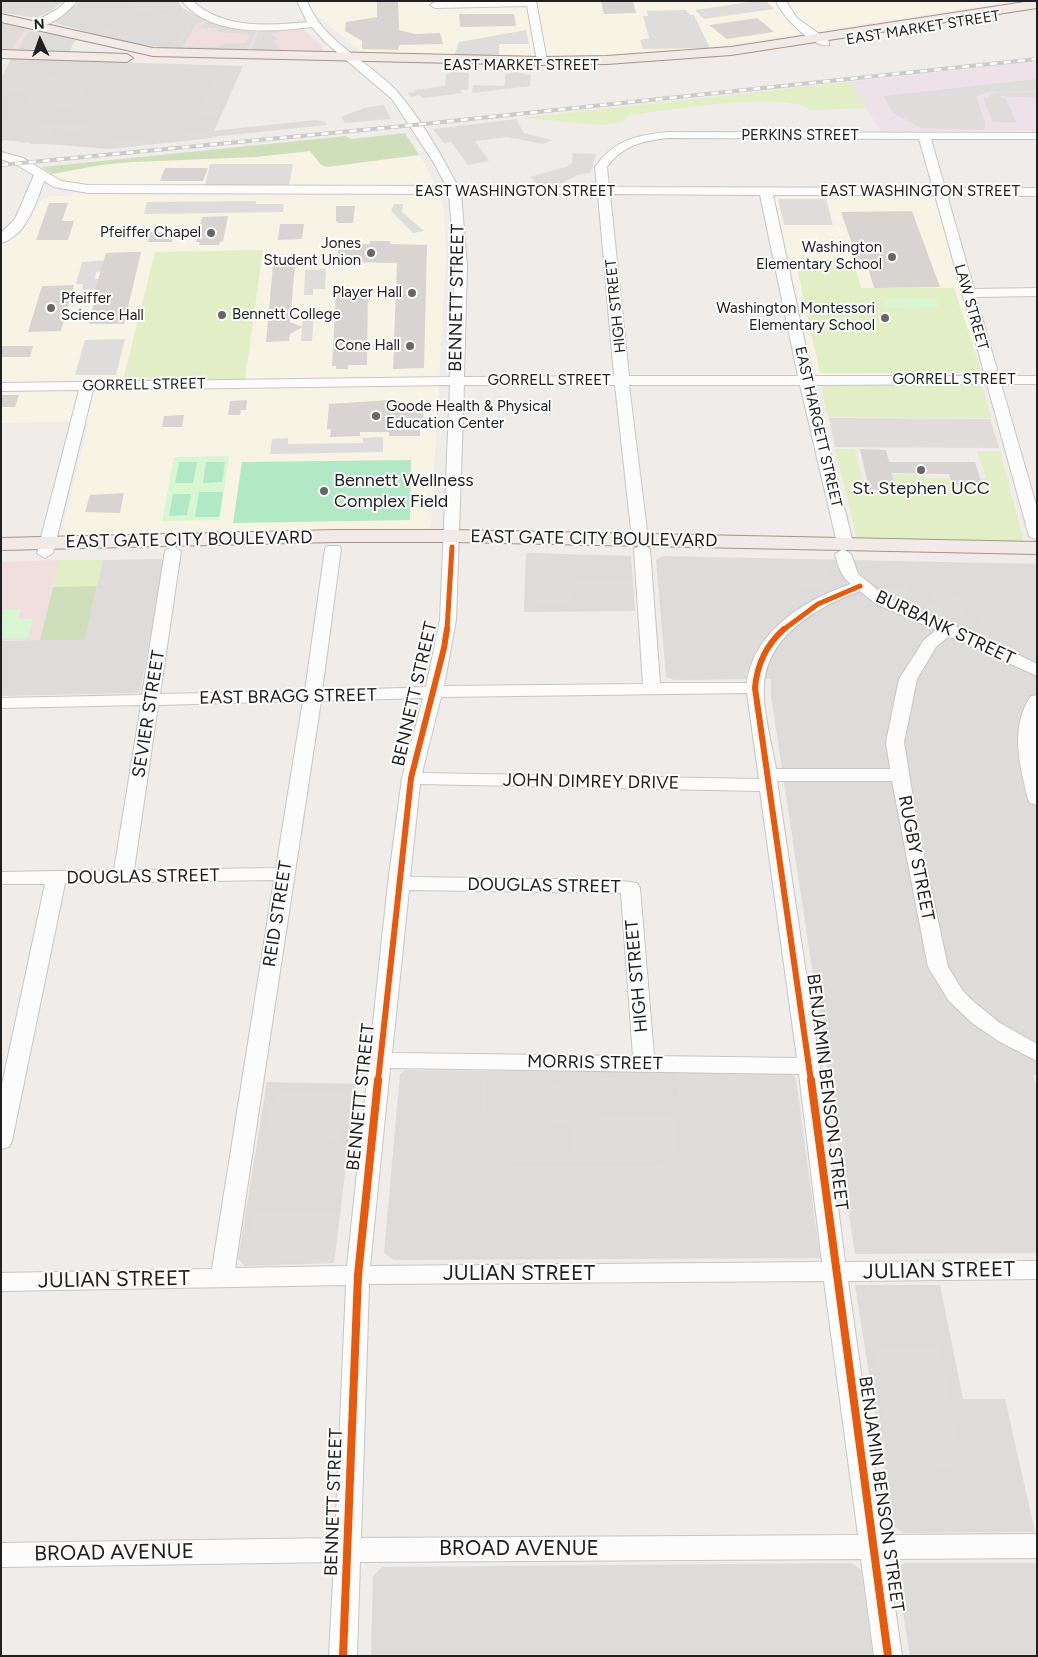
<!DOCTYPE html>
<html>
<head>
<meta charset="utf-8">
<style>
  body { margin:0 }
  #map { position:relative; width:1038px; height:1657px; overflow:hidden; background:#efece9; font-family:Figtree,sans-serif }
  canvas { display:block }
  .frame { position:absolute; inset:0; border:2px solid #202020; pointer-events:none }
  .north { position:absolute; left:15px; top:15px; width:50px; height:50px; -webkit-text-stroke:4px #fff; paint-order:stroke; rotate:357deg; font-size:14px; font-weight:700; line-height:20px; text-align:center; color:#202020 }
  .north::after { content:''; display:block; margin:auto; width:18px; height:22px; background:#202020; clip-path:polygon(50% 0,100% 100%,50% 72%,0 100%) }
</style>
</head>
<body>
<div id="map">
<canvas width="1038" height="1657"></canvas>
<div class="frame"></div>
<div class="north">N</div>
</div>
<script>
const c = document.querySelector('canvas').getContext('2d');
c.lineJoin = 'round';
function fill(path, color) {
  c.fillStyle = color;
  c.fill(path, 'evenodd');
}
function strokePath(path, color, width, dash) {
  c.strokeStyle = color;
  c.lineWidth = width;
  c.lineCap = dash ? 'butt' : 'round';
  c.setLineDash(dash || []);
  c.stroke(path);
}
function label(font, color, halo, rows, align = 'center') {
  c.font = font + ' Figtree,sans-serif';
  c.lineWidth = 4;
  c.setLineDash([]);
  c.textBaseline = 'middle';
  c.strokeStyle = halo;
  c.fillStyle = color;
  for (const [text, x, y, turn = 0] of rows) {
    c.save();
    c.translate(x, y);
    c.rotate((+turn || 0) * Math.PI / 180);
    c.textAlign = isNaN(turn) ? turn : align;
    if (halo) c.strokeText(text, 0, 0);
    c.fillText(text, 0, 0);
    c.restore();
  }
}
fill(new Path2D(`
  M1,1H63L51,11L35,18L1,12Z
  M11,59L243,66L211,138L109,149L1,140V78Z
  M662,556L1037,564V1075H1033L1037,1087V1253L855,1254L771,696V679L674,680L666,677L656,560Z
  M161,559L164,561L140,693L1,696V641L85,639L103,560Z
  M405,1070L485,1071L484,1168L684,1167L678,1072L791,1074L796,1078L820,1258L394,1260L384,1253L400,1074Z
  M852,1563L861,1570L873,1656H371L373,1576L382,1567Z
  M904,1563H1037V1656H910L896,1571Z`), '#dedcdb');
fill(new Path2D(`
  M206,20L257,30L303,29L323,47V52L182,50L196,24Z
  M1,22L38,29L75,40L69,52L1,50Z
  M59,560L40,640L1,641V562Z`), '#f1dfe0');
fill(new Path2D(`
  M1037,61V131H881L849,82Z`), '#ede1ea');
fill(new Path2D(`
  M308,1H1015L671,53L529,57L361,52L307,7Z
  M405,133L425,164L435,184L431,186L434,196L441,198L444,211L446,256L431,527L424,529L60,537L89,422L1,423V244L21,232L41,200L52,196H71L79,185L55,177L42,167L346,136L351,139Z
  M782,195H928L935,198L983,374L815,375L775,198Z`), '#f8f4e5');
fill(new Path2D(`
  M81,1H178L182,8L206,20L196,24L182,50L121,42L53,22Z
  M526,553L631,556L635,611L524,612Z
  M485,1071L678,1072L685,1167L483,1168Z
  M267,1082L356,1084L334,1263L245,1266L238,1259Z
  M855,1285H940L963,1399H1005L1035,1532L903,1533L893,1525Z`), '#dddcda');
fill(new Path2D(`
  M849,82L866,108L810,110C788,90 662,111 629,115L623,122L602,125L521,118Z
  M263,250L245,379L123,380L155,252Z
  M795,259H853L861,288H954L982,373H820Z
  M825,386H979L983,388L991,418L828,417L821,388Z
  M835,449H855L864,489L869,491H897L893,474L923,475L926,478H949L951,486H982L980,478H986L977,451H1000L1023,538L1022,541L857,538Z
  M59,560H103L97,586L53,587Z`), '#e2eec6');
fill(new Path2D(`
  M405,133L419,155L327,167L321,165L310,151L256,157L133,162L101,165L52,174L42,167L346,136L351,139Z
  M97,586L85,640H40L53,587Z`), '#cfdfbc');
fill(new Path2D(`
  M936,298L939,307L886,308L883,299Z
  M229,456L220,520L162,521L174,457Z
  M3,609H21L18,619H33L28,638L1,639Z`), '#d9f6d3');
fill(new Path2D(`
  M411,460L410,520L233,523L242,462Z
  M179,462H197L193,483H175Z
  M206,462H225L222,482L203,483Z
  M199,492H223L219,517H195Z
  M173,494H191L187,515L169,516Z`), '#b1e9c7');
fill(new Path2D(`
  M124,1H178L182,8L128,15L125,11L136,6L133,2Z
  M757,1H766L774,9L704,19L695,10Z
  M184,9L202,19L193,23L178,49H173L186,26L185,24H129V22H126L116,26L108,34L99,35L116,23L132,16H153Z
  M686,10L690,15H694L710,48L643,49L640,40L649,38L643,16H648L647,11Z
  M209,21L257,30L248,50L186,49L187,46L216,47L224,43H246L250,34L217,32L218,28H197Z
  M1,24H15L26,28L12,49H1Z
  M38,29L50,32L75,40L69,52L17,50L28,32Z
  M259,30H277V33L270,34L278,39L273,41L284,51L251,50Z
  M526,30L529,44H499V57L454,56L459,42Z
  M453,72L469,73L468,90H460L462,93L423,98L419,95L411,97L408,93L415,92L414,90L445,86L446,74Z
  M515,72L531,75L530,86L472,93L473,85L504,86L506,74Z
  M229,73L236,74L227,94H220L219,98H225L216,118H195L215,74Z
  M43,78L90,79L75,106L26,105L32,95L23,92L1,94L2,86L20,87L19,89L37,88Z
  M1037,79V91L989,92L976,97L985,122L984,130L921,128L892,112L884,96Z
  M998,92H1037V98L998,96L1006,99L1016,122H993L983,98H988L991,94Z
  M384,105L391,119L345,123L341,117L364,108Z
  M516,119L524,133L552,140L543,144L507,137L475,141L489,161L468,165L451,142L444,143L433,129Z
  M316,120L325,122L327,125L114,147L112,143L108,142Z
  M1,121L88,123L89,126L84,131L59,130L60,128H56L47,144H29L30,141L24,143L1,138Z
  M573,153L596,154L591,172L578,175L562,183L538,184L530,177L566,167L572,163Z
  M210,164H293L289,185H205Z
  M778,199H826L833,225H784Z
  M256,201V204H284L283,212L144,214L147,202Z
  M394,204H403L402,212L424,231L413,233L391,211Z
  M109,260L106,271L96,272L95,279H102L99,289L82,290L83,284H76L82,262Z
  M326,269L325,289H313V295H304L305,270Z
  M303,315H314L312,341H301Z
  M125,339L116,375H75L85,340Z
  M829,418L990,419L999,448L835,447Z
  M383,437V452L270,454L272,439L288,438V444L363,443V438Z
  M529,553L557,554L561,560H574L575,581L631,580L632,593H572V602H528Z
  M828,568L834,585L823,590L801,587L798,570Z
  M901,586H908L910,596L907,603L886,592Z
  M932,591H946L949,597H960L965,617L946,616L924,609L935,603Z
  M1002,616L1014,618L1019,639H1007L1001,643L990,638L994,632L983,631L980,617Z
  M562,1072H600L602,1117L674,1116L676,1151H572L571,1123H552L551,1086L559,1084Z
  M346,1093L340,1142L264,1143L269,1104L276,1102L278,1094Z
  M252,1214H338L332,1261L245,1263Z
  M873,1346H940L962,1466L890,1465Z`), '#dfdddc');
fill(new Path2D(`
  M377,1H398L399,30L415,34L440,33L443,44L399,45L398,50L362,49V41L345,31L346,22L377,17Z
  M601,1H633L636,13L604,14Z
  M459,14H514L516,26L460,27Z
  M757,18L774,32L727,39L709,25Z
  M165,168H208L203,181H160Z
  M49,203H68L62,221H74L68,240H36Z
  M336,206H355L353,223H338L336,221Z
  M912,211L940,287L874,288L867,264H859L841,212Z
  M228,216L223,241L220,242L219,245H199L200,242H196L202,217Z
  M280,224H304L302,239L278,240Z
  M150,232H174L172,242H148Z
  M370,241H390V244L427,245L424,368L393,369L397,263L337,262L338,244H370Z
  M130,252H141L124,324H89L96,293H94L106,253Z
  M273,265H295L290,322L303,327L290,334L289,341L266,342Z
  M74,285L61,331L28,332L42,286Z
  M336,291H368L367,365H348V369H336V366H332Z
  M1,346H33L30,357H1Z
  M1,395H19L15,407H1Z
  M247,400L246,410H241L240,415H228L230,401Z
  M390,400V403H424L423,428H420V436H389V432H360V436L330,437L331,429H327L329,404Z
  M184,415L182,427H162L164,416Z
  M860,449L886,450L889,462H975L982,485H952L949,474L892,473L896,490H869Z
  M124,493L120,513L85,512L90,495Z`), '#d7d4d2');
const minor = new Path2D(`
  M66,1H77C69,12 48,29 34,26V22L58,9Z
  M182,1H193C222,29 269,26 307,22L297,1H307C324,45 373,62 401,96C423,123 442,156 458,187H597L595,167C614,140 637,135 668,132L1037,133V139H931L945,188H1037V196L947,195L974,289L1037,288V296L976,297L999,376H1037V384H1001L1037,508V541L1029,536L987,384L814,385L853,543L845,548L837,543L800,385H629L648,539L640,544L632,539L615,385H464L456,620L444,686L643,684L634,549L642,544L650,549L660,683H747C754,630 805,600 851,584C841,576 838,566 835,554L843,549L851,554L858,574L888,598L995,643L1037,664V676L949,636L936,647L917,679L904,742L917,823L948,967L963,991L974,1002L1000,1023L1037,1044V1061L1000,1042L972,1023L949,1001L928,967L892,781H777L820,1066L845,1262L1037,1261V1279L848,1281L884,1535L1037,1534V1558L888,1559L902,1656H874L861,1559L360,1562L357,1656H329L334,1562L1,1567V1543L335,1538L346,1285L1,1291V1273L212,1269L274,880L65,883L12,1141L9,1147L1,1149V1089L45,884H1V872L114,870L141,705L1,708V698L142,695L165,551L173,546L181,551L160,694L305,691L325,549L327,546H339L341,549L322,691L426,687L440,620L450,385L93,390L53,553L45,558L37,553L79,390L1,391V383L450,377L455,266L449,194L88,193L54,187L44,181C36,202 27,236 1,243V233L15,219L34,175L15,164L1,159V152L23,158L61,181L88,185L446,186L434,163L392,99L325,42L312,27C270,32 211,37 182,1ZM668,138L919,139L933,188L609,187L607,167C623,145 642,141 668,138ZM461,194H598L614,376L464,377L467,266ZM610,194L760,195L798,376H629ZM773,195H935L985,376H812ZM860,591L876,604L936,630L924,640L899,679L886,742L890,769H776C772,745 762,708 764,685C767,635 818,607 860,591ZM747,693L759,779L422,773L441,697ZM423,698L402,778L388,883L347,1266L235,1268L321,701ZM303,701L276,868L134,870L158,705ZM420,784L760,791L797,1058L654,1056L640,888L637,883L614,880L410,877ZM409,890L621,893L633,1056L392,1053ZM390,1068L799,1074L822,1262L370,1266ZM824,1281L858,1535L361,1538L369,1284Z
  M467,1H536L547,61L546,63L542,64L537,61L527,6L435,8L430,5L435,2Z
  M776,1H786L797,18L829,41V45C813,49 781,15 776,1Z
  M1037,695V805L1030,803L1028,799C1020,765 1009,728 1031,696Z`);
const major = new Path2D(`
  M1031,1H1037V8L731,55L607,64L542,65L153,56L1,22V14L153,48L542,57L607,56L731,47Z
  M1,50L127,54L133,58L127,62L1,58Z
  M336,530H452L1037,542V554L452,542H336L1,550V538Z`);
strokePath(minor, '#c7c6c5', 2);
strokePath(major, '#a69585', 2);
fill(minor, '#fdfcfc');
fill(major, '#f2eae6');
const rail = new Path2D(`
  M1,165L414,125L1037,59`);
strokePath(rail, '#cbcbca', 4);
strokePath(rail, '#fff', 2.5, [7]);
strokePath(new Path2D(`
  M447,630L452,547
  M783,630L818,604L860,586`), '#e8590c', 5);
strokePath(new Path2D(`
  M784,629C766,645 757,664 755,688L811,1081
  M378,1081L411,778L444,648L447,629`), '#e8590c', 6);
strokePath(new Path2D(`
  M811,1080L888,1656
  M343,1656L358,1275L378,1080`), '#e8590c', 8);
for (const [x, y, r, color] of [
  [211,233,5,"#686766"],
  [371,253,5,"#686766"],
  [892,257,5,"#686766"],
  [412,293,5,"#686766"],
  [51,308,5,"#686766"],
  [222,315,5,"#686766"],
  [885,318,5,"#686766"],
  [410,346,5,"#686766"],
  [376,416,5,"#686766"],
  [921,470,5,"#686766"],
  [324,491,5,"#686766"]
]) {
  const dot = new Path2D();
  dot.arc(x, y, r, 0, 2 * Math.PI);
  c.fillStyle = color;
  c.fill(dot);
  strokePath(dot, '#fff', 2);
}
label('15px', '#202020', '#fff', [
  ["EAST MARKET STREET",923,28,-9],
  ["EAST MARKET STREET",521,66],
  ["PERKINS STREET",800,136],
  ["EAST WASHINGTON STREET",515,192],
  ["EAST WASHINGTON STREET",920,192],
  ["HIGH STREET",616,306,-96],
  ["LAW STREET",971,307,74],
  ["GORRELL STREET",954,380],
  ["GORRELL STREET",549,381],
  ["GORRELL STREET",144,385,-1],
  ["EAST HARGETT STREET",818,427,77]
]);
label('15px', '#202020', '#fff', [
  ["Pfeiffer Chapel",201,233],
  ["Jones",361,244],
  ["Student Union",361,261],
  ["Washington",882,248],
  ["Elementary School",882,265],
  ["Player Hall",402,293],
  ["Pfeiffer",61,299,"left"],
  ["Science Hall",61,316,"left"],
  ["Washington Montessori",875,309],
  ["Elementary School",875,326],
  ["Bennett College",232,315,"left"],
  ["Cone Hall",400,346],
  ["Goode Health & Physical",386,407,"left"],
  ["Education Center",386,424,"left"]
], 'right');
label('18px', '#202020', '#fff', [
  ["BENNETT STREET",457,298,-89],
  ["EAST GATE CITY BOULEVARD",594,539,1],
  ["EAST GATE CITY BOULEVARD",189,540,-1],
  ["BURBANK STREET",945,628,25],
  ["BENNETT STREET",415,694,-77],
  ["EAST BRAGG STREET",288,697,-1],
  ["SEVIER STREET",149,714,-81],
  ["JOHN DIMREY DRIVE",591,782,1],
  ["RUGBY STREET",916,858,79],
  ["DOUGLAS STREET",143,877,-1],
  ["DOUGLAS STREET",544,886,1],
  ["REID STREET",278,914,-81],
  ["HIGH STREET",637,976,-95],
  ["MORRIS STREET",595,1063,1],
  ["BENJAMIN BENSON STREET",827,1092,83],
  ["BENNETT STREET",361,1097,-84],
  ["BENJAMIN BENSON STREET",881,1494,82],
  ["BENNETT STREET",334,1502,-88]
]);
label('18px', '#202020', '#fff', [
  ["Bennett Wellness",334,481],
  ["Complex Field",334,502],
  ["St. Stephen UCC",921,489,"center"]
], 'left');
label('21px', '#202020', '#fff', [
  ["JULIAN STREET",939,1271,-1],
  ["JULIAN STREET",519,1274],
  ["JULIAN STREET",114,1280,-1],
  ["BROAD AVENUE",519,1549],
  ["BROAD AVENUE",114,1553,-1]
]);
</script>
</body>
</html>
